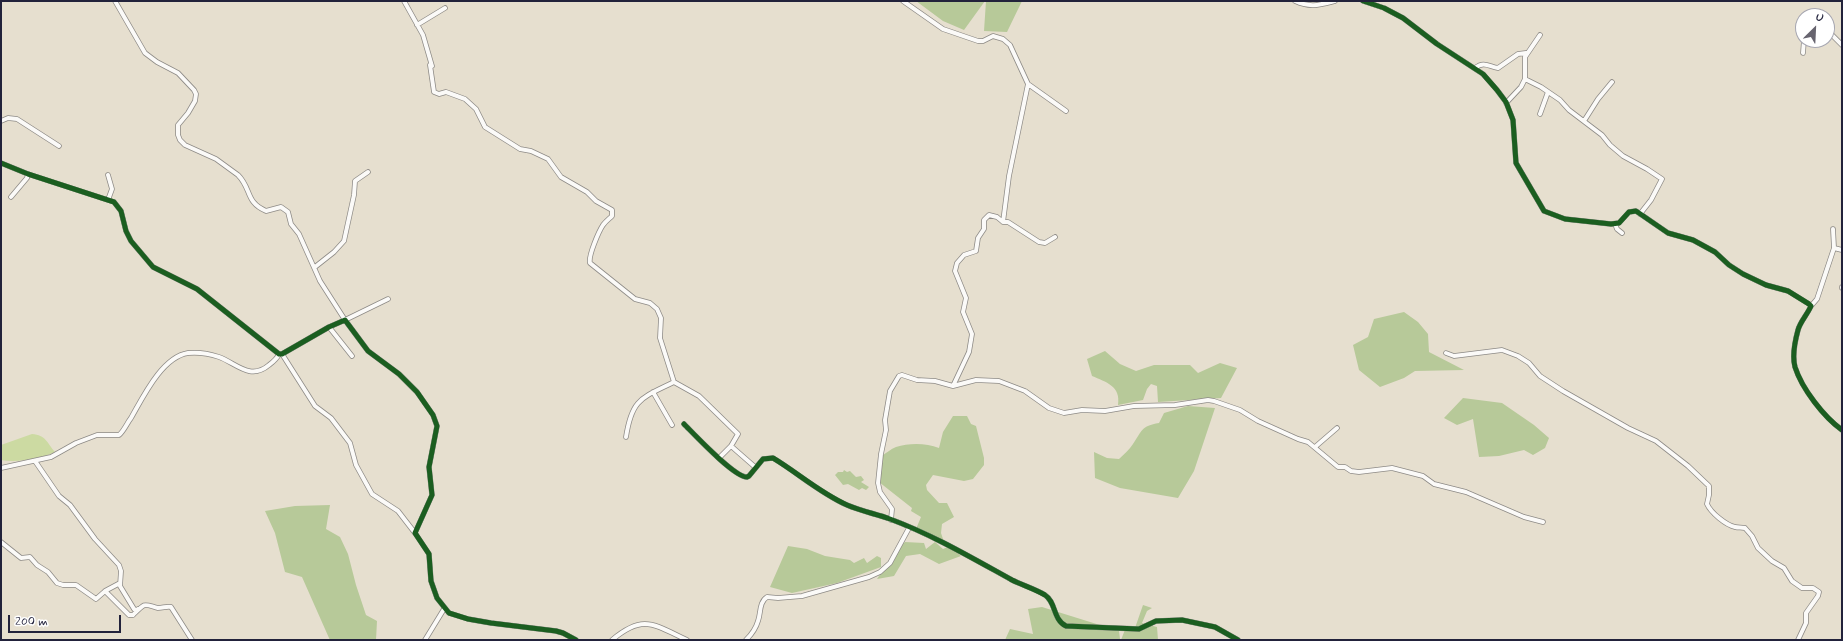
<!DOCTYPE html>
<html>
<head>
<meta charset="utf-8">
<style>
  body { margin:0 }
  #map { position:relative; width:1843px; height:641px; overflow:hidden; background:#e6dfcf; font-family:Mynerve,sans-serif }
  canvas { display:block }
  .frame { position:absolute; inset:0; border:2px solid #22223b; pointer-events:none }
  .north { position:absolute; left:1795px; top:8px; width:40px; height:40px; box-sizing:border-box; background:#fff; border:1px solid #a7a7b1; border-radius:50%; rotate:24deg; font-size:11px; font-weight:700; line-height:16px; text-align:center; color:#22223b }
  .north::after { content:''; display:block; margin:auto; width:14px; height:18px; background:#67646f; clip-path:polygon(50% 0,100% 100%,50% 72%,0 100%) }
  .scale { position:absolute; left:8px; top:615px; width:113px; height:18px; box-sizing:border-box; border:2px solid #22223b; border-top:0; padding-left:5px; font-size:12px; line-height:14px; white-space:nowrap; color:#22223b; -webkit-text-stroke:3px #fff; paint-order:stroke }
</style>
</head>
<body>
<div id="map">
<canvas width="1843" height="641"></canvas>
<div class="frame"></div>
<div class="north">U</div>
<div class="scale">200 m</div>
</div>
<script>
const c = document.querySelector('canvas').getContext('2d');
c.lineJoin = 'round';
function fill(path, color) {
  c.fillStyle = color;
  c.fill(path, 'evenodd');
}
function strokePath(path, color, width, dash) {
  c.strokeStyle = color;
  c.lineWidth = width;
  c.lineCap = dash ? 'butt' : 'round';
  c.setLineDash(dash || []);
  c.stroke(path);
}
fill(new Path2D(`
  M32,434C46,435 47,443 55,452C40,459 17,463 1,460V445Z`), '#ccdaa2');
fill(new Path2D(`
  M916,1H985L964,30L943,21Z
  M986,1H1022L1007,32L984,31Z
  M1404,312L1418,322L1428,334L1429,352L1464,370L1415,371L1404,378L1380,387L1359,370L1353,345L1368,337L1374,319Z
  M1105,351L1120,364L1136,371L1154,365H1190L1198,373L1220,363L1237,368L1221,398L1158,402L1157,386L1151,384L1147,389L1143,400L1118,405C1121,386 1106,382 1092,376L1087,359Z
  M1463,398L1502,403L1534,425L1549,438L1545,448L1533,455L1524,450L1499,456L1479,457L1473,419L1457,425L1444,418Z
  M1188,406L1215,408L1194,471L1178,498L1120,488L1095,478L1094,452L1107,458L1119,459C1124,454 1129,450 1133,444C1142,431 1141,426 1159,423L1164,413Z
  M953,416H967L971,424L976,426L984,458V465L973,479L964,481L933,475L926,485L927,490L939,503H947L954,517L942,524L941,533L944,542L916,529L921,517L911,511L912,508L879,482L882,456C886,453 891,449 896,447C909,443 926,443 939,448L943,432Z
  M844,470L847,472L850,471L856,477L861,476L864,480L861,482L869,487L866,490L862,488L859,490L848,484L843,485L835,475L838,472H843Z
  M330,505L326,529L340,537L348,554L356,585L366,615L377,621L376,640H330L329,638L302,577L285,572L275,533L265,511L295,506Z
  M905,542L924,543L926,549L935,542L943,549L950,546L961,556L939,564L920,554L906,556L894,576L877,579L898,548Z
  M788,546L807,549L825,556L850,560L854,563L864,558L867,563L877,556L881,558V567L837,583L792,593L770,587Z
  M1143,605L1152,608L1147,611L1142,623L1157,627L1158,640H1121L1126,627L1135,628Z
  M1042,607L1119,631L1120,639L1119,640H1005L1010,629L1033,634L1028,609Z`), '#b7c999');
const minor = new Path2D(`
  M115,1L145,53L157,62L178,73L194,90L196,94L195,101L188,113L178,125V135L180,140L185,145L216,159L238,175C252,189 245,202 266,211L281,207L288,212L291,224L299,234L320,281L345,320L388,299
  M404,1L423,35L432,66
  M903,1L943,29L978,41H983L993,36L1003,39L1010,45L1028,84L1066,111
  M1295,1C1310,8 1319,5 1335,1
  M1363,1L1384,8L1403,18L1437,44L1483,74L1497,90L1506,102L1513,120L1516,163L1544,211L1565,219L1611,224L1619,223L1629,212L1636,211L1668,233L1693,240L1715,252L1729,265L1743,274L1766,285L1788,291L1809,304L1811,306C1807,315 1800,322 1798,330C1795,341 1792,356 1795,367C1802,389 1824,417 1842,430
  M417,25L445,8
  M1827,30L1842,45
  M1803,53L1804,40
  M430,65L434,92L439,94L446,92L465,99L476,109L485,127L520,149L531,151L548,159L561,177L587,192L596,201L612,210V216C609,219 606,221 603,225C599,231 588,256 590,263L635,299L650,303L657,309L661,318L660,338L674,382L699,396L738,434L731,446L755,467
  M1475,68C1484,61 1488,66 1498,68L1518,54L1526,53
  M1525,79L1541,87L1560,100L1569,110L1602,135L1610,145L1623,156L1647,169L1662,179L1651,200L1640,214
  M1506,103L1521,87L1525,79V57L1540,35
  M1540,114L1548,92
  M1,121L8,118L17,119L59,146
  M1584,121L1598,99L1612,82
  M1,163L28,174L114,202L121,211L126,231L131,241L153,267L197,289L279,354H282L329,327L345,320L368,351L399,374L417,392L433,415L437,426L429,467L432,495L415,533L429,554L431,581L437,598L449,613L468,619L491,623L556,631L563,633L576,640
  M108,175L112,189L108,200
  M11,197L27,178L28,174
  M1003,222L1009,176L1028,84
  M1615,224L1617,229L1622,233
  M1834,248L1842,250
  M315,267L334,252L344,241L354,195L355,181L368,172
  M1842,288V287
  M1811,306L1817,299L1834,248L1833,229
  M329,327L352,356
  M1446,353L1454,356L1502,350L1518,356L1529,363L1540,376L1563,391L1628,428L1656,441L1688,466L1709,486V495L1707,504C1711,513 1726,525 1735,527C1739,528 1741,527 1745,528L1752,536L1758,548L1772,561L1784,568L1792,581L1802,588H1813L1819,592L1818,596L1806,613V623L1798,640
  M282,354L315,406L331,418L350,443L356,465L372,494L398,511L415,533
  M953,386L976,380L999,381L1025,391L1049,408L1064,413L1082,410L1105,411L1134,406L1175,405L1208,400L1214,401L1240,410L1258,421L1298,439L1308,442L1338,467H1345L1351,471L1359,472L1392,468L1423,476L1434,484L1466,492L1524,517L1543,522
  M653,392L672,425
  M684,424C695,435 734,477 747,477L749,476L763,459L773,458C798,473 820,493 847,505C861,511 876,514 890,519C933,535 972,558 1012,580C1022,585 1035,589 1045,595C1056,602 1053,620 1066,626L1139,629L1156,621L1182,620L1215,627L1238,640
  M626,437C632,398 642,398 674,382
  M1315,447L1337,428
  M719,458L731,446
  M35,461L59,496L70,505L95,539L119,565L121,571L120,586L134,609L137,611L138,609
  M1,468L51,457L76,443L97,435H119C124,431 127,423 131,418C143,397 162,357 188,353C198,352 210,354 219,357C236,363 250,381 269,365C273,362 277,359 279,354
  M891,520L892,509L880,492L878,483L881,454L886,430L885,420L890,391L899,376L902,375L917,380L935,381L953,386L969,352L972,334L963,312L966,298L955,271L957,263L964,255L976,251L978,238L984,229V220L989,215L997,217L1003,222H1008L1039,242L1045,243L1055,237
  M1,542L21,558L30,557L37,565L48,572L57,583L63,585H76L96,599L104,592H106L129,615H133C146,602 143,604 158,608C163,608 167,606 171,607L192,640
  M105,591L120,583
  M425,640L444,609
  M612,640C643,614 653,624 687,640
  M746,640C751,635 756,628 758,621C761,613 759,602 767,597L778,598L802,596L869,577L880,572L890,563L909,528`);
strokePath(minor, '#8d8a86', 5.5);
strokePath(minor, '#fbfaf8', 4);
strokePath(new Path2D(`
  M1363,1L1384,8L1403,18L1437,44L1483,74L1497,90L1506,102L1513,120L1516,163L1544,211L1565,219L1611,224L1619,223L1629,212L1636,211L1668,233L1693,240L1715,252L1729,265L1743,274L1766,285L1788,291L1809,304L1811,306C1807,315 1800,322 1798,330C1795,341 1792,356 1795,367C1802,389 1824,417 1842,430
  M1,163L28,174L114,202L121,211L126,231L131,241L153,267L197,289L279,354H282L329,327L345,320L368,351L399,374L417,392L433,415L437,426L429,467L432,495L415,533L429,554L431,581L437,598L449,613L468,619L491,623L556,631L563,633L576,640
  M684,424C695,435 734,477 747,477L749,476L763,459L773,458C798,473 820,493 847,505C861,511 876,514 890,519C933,535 972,558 1012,580C1022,585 1035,589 1045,595C1056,602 1053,620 1066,626L1139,629L1156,621L1182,620L1215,627L1238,640`), '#1b5e20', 5);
</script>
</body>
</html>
